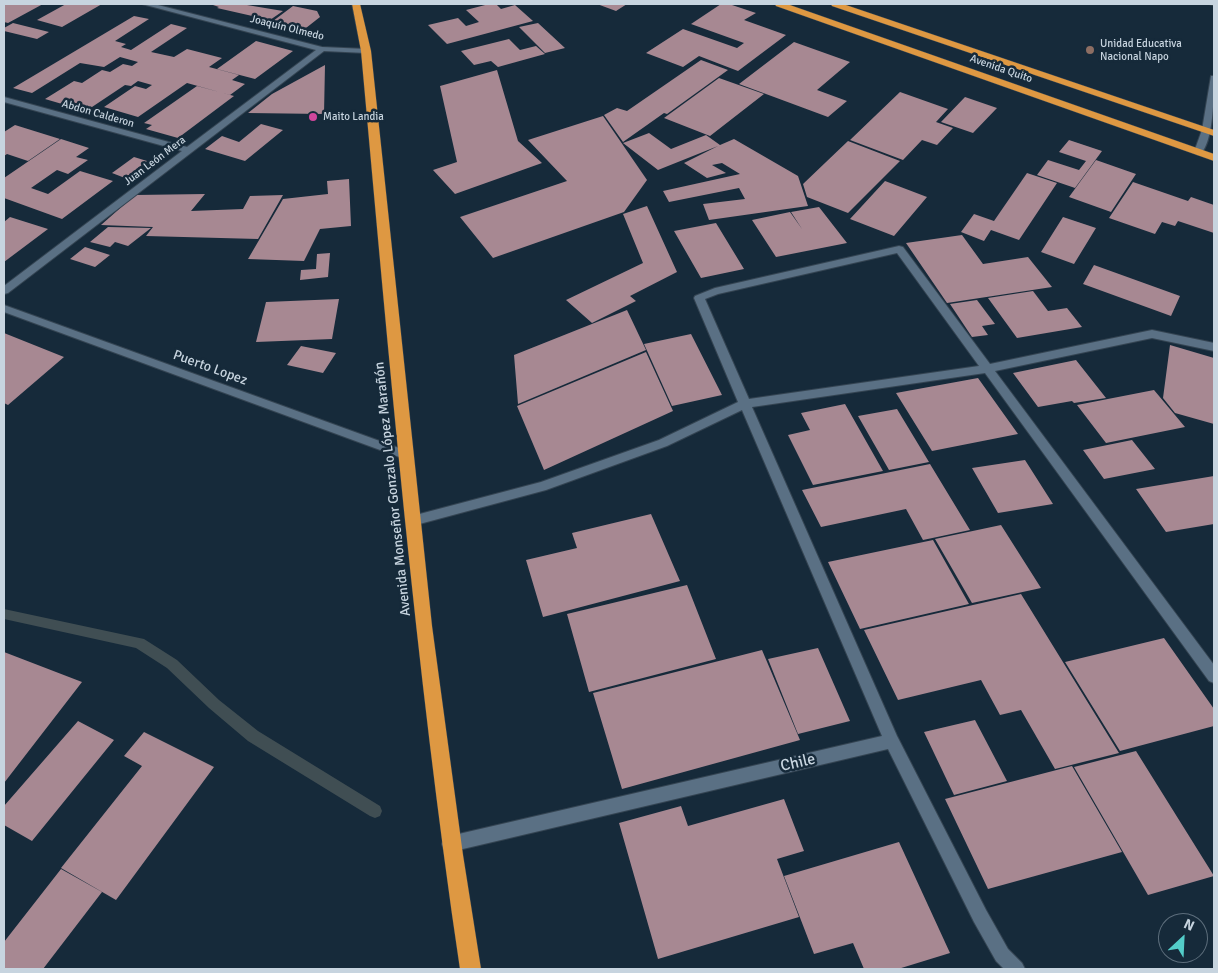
<!DOCTYPE html>
<html>
<head>
<meta charset="utf-8">
<style>
  body { margin:0 }
  #map { position:relative; width:1218px; height:973px; overflow:hidden; background:#162a3a; font-family:Signika,sans-serif }
  canvas { display:block }
  .frame { position:absolute; inset:0; border:5px solid #c7d4df; pointer-events:none }
  .north { position:absolute; left:1158px; top:913px; width:50px; height:50px; box-sizing:border-box; background:#162a3a; border:1px solid #5d6e7c; border-radius:50%; rotate:25deg; font-size:14px; font-weight:700; line-height:20px; text-align:center; color:#c7d4df }
  .north::after { content:''; display:block; margin:auto; width:18px; height:22px; background:#53cdc9; clip-path:polygon(50% 0,100% 100%,50% 72%,0 100%) }
</style>
</head>
<body>
<div id="map">
<canvas width="1218" height="973"></canvas>
<div class="frame"></div>
<div class="north">N</div>
</div>
<script>
const c = document.querySelector('canvas').getContext('2d');
c.lineJoin = 'round';
function fill(path, color) {
  c.fillStyle = color;
  c.fill(path, 'evenodd');
}
function strokePath(path, color, width, dash) {
  c.strokeStyle = color;
  c.lineWidth = width;
  c.lineCap = dash ? 'butt' : 'round';
  c.setLineDash(dash || []);
  c.stroke(path);
}
function label(font, color, halo, rows, align = 'center') {
  c.font = font + ' Signika,sans-serif';
  c.lineWidth = 5;
  c.setLineDash([]);
  c.textBaseline = 'middle';
  c.strokeStyle = halo;
  c.fillStyle = color;
  for (const [text, x, y, turn = 0] of rows) {
    c.save();
    c.translate(x, y);
    c.rotate((+turn || 0) * Math.PI / 180);
    c.textAlign = isNaN(turn) ? turn : align;
    if (halo) c.strokeText(text, 0, 0);
    c.fillText(text, 0, 0);
    c.restore();
  }
}
fill(new Path2D(`
  M1208,4H1214V6L1209,5Z
  M4,609L144,639L177,660L219,700L258,731L380,806L382,811L380,816L375,818L370,816L248,741L209,708L167,668L136,648L4,619Z`), '#404e53');
fill(new Path2D(`
  M4,4H43L8,23L4,22Z
  M66,4H102L62,27L37,20Z
  M210,4H248L247,5L283,11L270,20L217,8L219,7Z
  M489,4H496L501,9L515,5L533,21L447,44L428,25L458,18L466,26L479,22L466,10Z
  M597,4H627L616,11Z
  M721,4H729L756,13L744,20L786,35L738,71L699,56L683,67L646,53L683,29L737,48L744,43L691,24Z
  M293,6L317,11L320,17L306,28L273,21Z
  M134,16L149,19L115,41L126,44L121,47L131,50L171,24L187,28L151,52L174,57L187,49L222,58L209,67L239,75L232,80L245,84L230,95L187,83L138,117L104,107L135,86L146,89L152,85L138,81L131,86L125,85L86,111L45,99L74,81L82,83L102,70L110,72L123,64L132,66L138,62L120,57L104,67L80,63L32,93L13,88Z
  M13,23L49,32L37,39L4,31V28Z
  M538,23L565,48L545,53L519,27Z
  M509,39L520,50L536,46L545,54L498,67L491,61L474,65L461,51Z
  M256,41L293,51L255,79L217,69Z
  M794,42L850,62L817,90L847,101L828,117L739,84Z
  M701,60L728,70L667,114L664,113L623,142L604,115L617,108L627,111Z
  M325,65L324,114L248,113L272,94Z
  M497,70L518,141L542,163L455,194L433,170L457,162L440,86Z
  M719,78L764,94L710,136L664,118Z
  M197,86L234,96L178,138L146,129L152,125L144,123Z
  M900,92L948,109L936,122L953,128L937,145L922,140L903,160L850,140Z
  M965,97L997,108L973,133L941,122Z
  M603,116L647,180L624,212L493,258L460,217L567,181L528,140Z
  M261,124L283,130L245,161L205,149L222,136L239,142Z
  M15,125L60,139L28,161L7,154L4,156V132Z
  M649,133L671,149L706,135L720,145L734,139L798,176L808,206L709,220L703,204L745,199L739,188L669,202L663,191L740,174L722,163L712,165L726,173L707,178L684,163L718,146L658,170L623,143Z
  M61,139L89,148L76,157L88,160L68,174L57,170L31,188L48,194L80,171L113,181L62,219L4,198V178Z
  M1069,140L1102,151L1075,188L1037,175L1048,160L1079,170L1086,161L1059,152Z
  M848,141L900,161L848,213L807,197L803,184Z
  M134,157L147,161L125,178L112,173Z
  M1096,160L1136,174L1111,212L1069,197Z
  M1027,173L1057,183L1019,240L991,230L984,241L961,232L974,214L994,221Z
  M349,179L351,226L320,229L304,261L248,259L283,199L328,194L327,181Z
  M885,181L927,197L894,236L850,219Z
  M1133,182L1188,201L1191,197L1214,205V233L1178,221L1175,226L1162,222L1155,234L1109,218Z
  M205,194L191,211L243,209L250,196L283,195L258,239L146,236L153,227L101,225L135,195Z
  M647,206L677,272L630,296L636,301L592,323L566,300L643,263L623,214Z
  M819,207L847,243L776,257L752,220L790,212L802,229L791,212Z
  M10,217L48,229L4,262V222Z
  M1063,217L1096,228L1074,264L1041,252Z
  M716,223L744,269L701,278L674,231Z
  M108,227L151,228L128,246L115,242L110,247L90,242Z
  M962,235L983,264L1028,257L1052,287L947,303L906,243Z
  M85,247L110,255L95,267L70,259Z
  M330,253L328,277L300,280L301,270L316,269L317,254Z
  M1094,265L1180,296L1171,316L1083,284Z
  M1033,291L1048,311L1067,308L1082,327L1017,338L988,298Z
  M339,299L332,339L256,342L266,302Z
  M977,300L995,324L982,326L988,335L972,337L950,304Z
  M627,310L646,350L518,404L514,355Z
  M4,333L64,357L8,405L4,403Z
  M691,334L722,395L672,406L644,344Z
  M1170,345L1214,358V424L1175,413L1163,398Z
  M301,346L336,353L323,373L287,365Z
  M646,352L673,411L544,470L517,406Z
  M1076,360L1106,398L1074,403L1072,401L1038,407L1013,373Z
  M978,378L1018,434L932,451L896,393Z
  M1154,390L1185,427L1106,443L1077,405Z
  M845,404L883,471L813,485L788,435L810,430L801,413Z
  M897,409L929,462L889,470L858,416Z
  M1132,440L1155,469L1104,479L1083,450Z
  M1025,460L1053,504L998,513L972,468Z
  M930,464L970,530L923,540L906,509L821,527L802,490Z
  M1214,476V524L1166,532L1136,489Z
  M651,514L680,581L543,617L526,560L577,548L572,533Z
  M1001,525L1041,588L972,603L935,539Z
  M933,540L969,604L860,629L828,562Z
  M687,585L716,659L589,692L567,614Z
  M1021,594L1119,753L1055,769L1021,710L1000,715L981,680L898,700L864,630Z
  M1164,638L1214,709V726L1120,751L1065,662Z
  M818,648L850,721L798,734L768,659Z
  M762,650L800,740L622,789L593,693Z
  M4,652L82,682L4,783Z
  M975,720L1007,781L954,795L924,732Z
  M78,721L114,740L32,841L4,825V806Z
  M144,732L214,767L116,900L61,868L142,766L124,756Z
  M1136,751L1214,876L1148,895L1074,767Z
  M1072,766L1122,852L988,889L945,799Z
  M784,799L804,851L777,859L799,917L658,959L619,823L681,806L688,826Z
  M899,842L950,953L898,969H864L853,943L814,954L784,876Z
  M61,869L102,892L43,969H4V942Z`), '#a78892');
const minor = new Path2D(`
  M142,4H154L322,47L366,49L370,51L366,53L324,51L8,293L4,294V286L182,151L4,102V97L187,147L316,50Z
  M1211,76H1214C1214,91 1214,149 1198,155L1194,152L1202,130Z
  M899,246L903,247L990,364L1152,330L1214,343V351L1152,338L995,371L1214,665V683L1209,681L985,373L752,407L897,736L986,910L1008,949L1022,963L1025,969H1004L996,961L974,922L888,749L450,852L444,850L442,844L444,838L450,836L882,736L742,410L667,446L546,490L412,526L407,525L406,521L407,517L412,516L541,482L659,440L738,402L694,298L695,296L715,288ZM897,253L979,366L749,399L705,299L718,294Z
  M4,305L410,452L412,455L410,458H402L4,312Z`);
const highway = new Path2D(`
  M352,4H360L371,51L432,626L463,855L481,969H460C415,664 389,358 361,51Z
  M775,4H787L1214,154V161L776,6Z
  M831,4H843L1214,130V136L832,6Z`);
strokePath(minor, '#344452', 2);
strokePath(highway, '#344452', 1);
fill(minor, '#5a7084');
fill(highway, '#de9842');
for (const [x, y, r, color] of [
  [1090,50,5,"#8d6e63"],
  [313,117,5,"#d1479c"]
]) {
  const dot = new Path2D();
  dot.arc(x, y, r, 0, 2 * Math.PI);
  c.fillStyle = color;
  c.fill(dot);
  strokePath(dot, '#162a3a', 2);
}
label('11px', '#c7d4df', '#162a3a', [
  ["Joaquín Olmedo",287,28,14],
  ["Avenida Quito",1001,69,19],
  ["Abdon Calderon",98,114,16],
  ["Juan León Mera",155,161,-37]
]);
label('11px', '#c7d4df', '#162a3a', [
  ["Unidad Educativa",1100,44],
  ["Nacional Napo",1100,57],
  ["Maito Landia",323,117]
], 'left');
label('14px', '#c7d4df', '#162a3a', [
  ["Puerto Lopez",210,368,20],
  ["Avenida Monseñor Gonzalo López Marañón",393,489,-96]
]);
label('16px', '#c7d4df', '#162a3a', [
  ["Chile",798,763,-13]
]);
</script>
</body>
</html>
